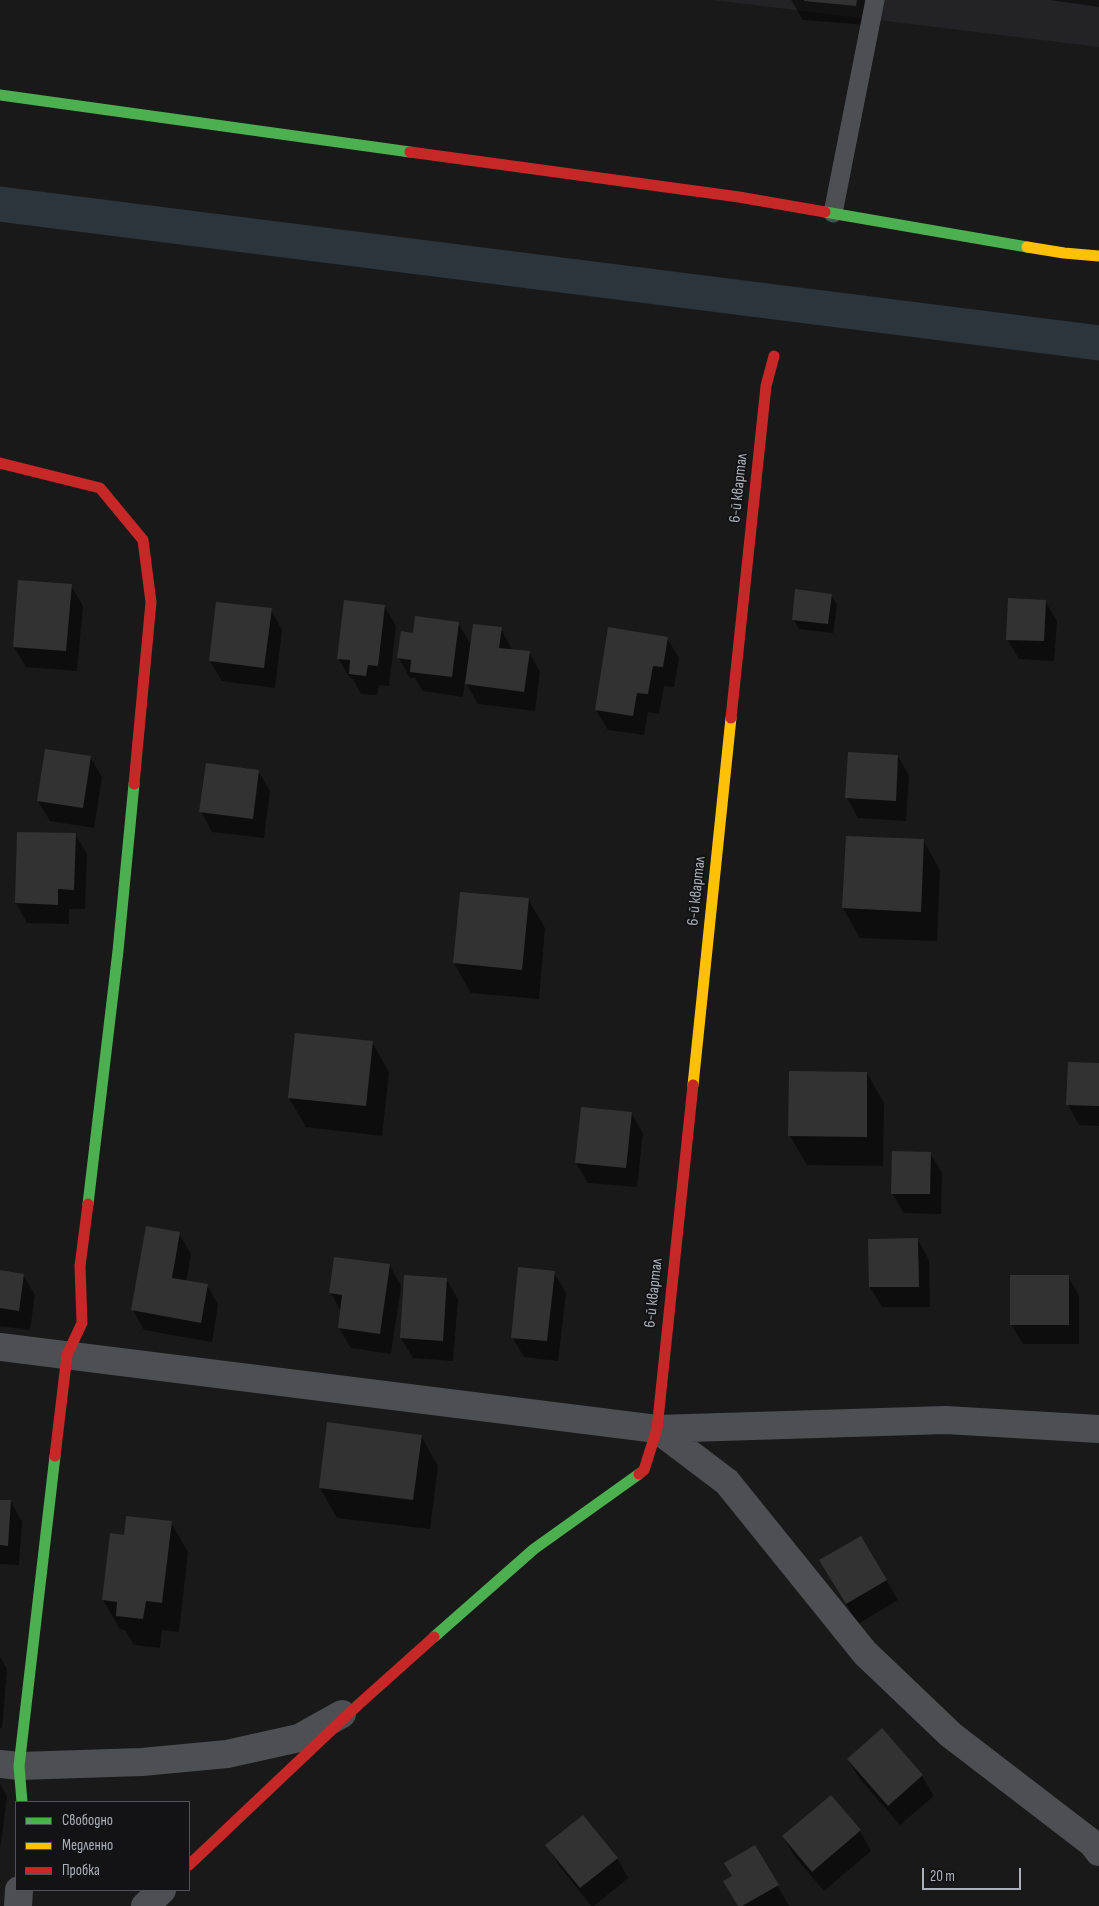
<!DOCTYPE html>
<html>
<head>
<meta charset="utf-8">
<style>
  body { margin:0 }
  #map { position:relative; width:1099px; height:1906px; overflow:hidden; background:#191919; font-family:"Sofia Sans Condensed",sans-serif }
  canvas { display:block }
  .legend { position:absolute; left:15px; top:1801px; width:175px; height:90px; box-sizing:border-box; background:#131315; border:1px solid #505257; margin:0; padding:6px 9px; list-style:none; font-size:15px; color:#abb0ba }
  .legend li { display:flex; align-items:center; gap:10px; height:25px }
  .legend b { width:25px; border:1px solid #505257 }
  .scale { position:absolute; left:922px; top:1868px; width:99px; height:22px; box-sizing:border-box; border:2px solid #abb0ba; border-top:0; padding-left:6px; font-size:15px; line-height:18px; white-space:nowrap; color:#abb0ba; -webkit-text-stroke:4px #131315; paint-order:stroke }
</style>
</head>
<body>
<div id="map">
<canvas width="1099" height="1906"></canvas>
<ul class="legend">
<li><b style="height:6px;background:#4caf50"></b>Свободно</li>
<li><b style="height:6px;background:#ffc107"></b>Медленно</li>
<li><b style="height:6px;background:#c62828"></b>Пробка</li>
</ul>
<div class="scale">20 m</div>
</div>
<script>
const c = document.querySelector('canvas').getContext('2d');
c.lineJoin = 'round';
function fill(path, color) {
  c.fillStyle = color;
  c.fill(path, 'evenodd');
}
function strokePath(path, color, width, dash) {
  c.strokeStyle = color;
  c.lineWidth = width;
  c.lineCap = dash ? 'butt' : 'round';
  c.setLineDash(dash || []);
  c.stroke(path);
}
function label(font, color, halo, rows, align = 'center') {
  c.font = font + ' "Sofia Sans Condensed",sans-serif';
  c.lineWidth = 4;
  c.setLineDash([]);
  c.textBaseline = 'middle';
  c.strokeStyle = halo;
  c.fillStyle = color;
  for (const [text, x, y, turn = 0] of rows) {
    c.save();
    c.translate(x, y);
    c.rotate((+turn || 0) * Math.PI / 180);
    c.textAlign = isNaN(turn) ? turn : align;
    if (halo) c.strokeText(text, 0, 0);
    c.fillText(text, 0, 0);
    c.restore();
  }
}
fill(new Path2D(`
  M713,0H1099V47Z`), '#232325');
fill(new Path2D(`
  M791,0H869L867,25L803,20Z
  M1050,0H1099V7Z
  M71,586L83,606L77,671L26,667L14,647Z
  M831,595L837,605L833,633L799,629L793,619Z
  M1045,601L1057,621L1054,661L1019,659L1007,639Z
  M384,606L396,626L389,686L379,685L377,695L361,694L353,679L350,678L338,658Z
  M271,610L282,630L275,688L222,681L210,661Z
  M458,623L472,646L501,629L512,650L529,652L540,672L535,711L478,704L465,681L463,697L423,691L415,678H410L399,658L414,634Z
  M667,638L679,658L674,687L664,686L659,714L648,712L644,735L608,730L596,710Z
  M898,756L909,776L906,821L858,818L847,798Z
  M90,757L102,777L94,828L50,821L38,801Z
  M258,771L270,791L264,838L212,832L201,811Z
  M75,834L87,854L85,909H69V924L27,923L16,903Z
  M847,837L923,840L940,870L937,941L860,938L843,908Z
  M461,893L528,899L545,928L539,999L471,993L454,963Z
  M372,1042L389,1072L382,1136L306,1127L289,1098Z
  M1069,1063L1099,1064V1126L1079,1125L1068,1105Z
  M867,1073L884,1103L883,1166L807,1165L790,1136Z
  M631,1113L643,1133L637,1187L588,1183L576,1163Z
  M930,1153L942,1173L941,1214L904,1213L892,1193Z
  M179,1234L191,1254L186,1282L207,1285L218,1305L212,1342L144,1330L133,1310Z
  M870,1240H918L929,1260L930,1307H882L870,1287Z
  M390,1266L401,1286L391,1354L351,1348L339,1328L341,1312L331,1293Z
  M0,1272L23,1275L35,1295L30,1330L0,1326Z
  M554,1273L566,1293L558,1361L524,1357L512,1337Z
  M405,1276L446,1279L458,1299L453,1361L413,1358L401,1338Z
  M1068,1276L1079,1296V1344H1023L1011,1324Z
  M421,1436L438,1466L430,1529L337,1518L320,1488Z
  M0,1501L11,1502L22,1522L19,1565L0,1564Z
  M171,1523L188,1552L179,1632L162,1630L160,1648L134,1645L125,1630L120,1629L103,1600L125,1536Z
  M886,1580L898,1600L858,1624L832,1581Z
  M0,1657L7,1669L2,1728H0Z
  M882,1730L922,1776L934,1796L900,1825L860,1779L848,1760Z
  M0,1784L7,1796L1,1844H0Z
  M860,1831L871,1851L824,1891L795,1857L783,1837Z
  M547,1845L617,1858L628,1878L594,1906H591L559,1865Z
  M755,1846L789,1906H739L733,1876Z`), '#0007');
strokePath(new Path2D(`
  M0,204L1099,343`), '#2c353b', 35);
fill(new Path2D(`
  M804,0H857L856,6L804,1Z
  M18,580L72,584L66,651L13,647Z
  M795,589L832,594L828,624L792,620Z
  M1008,598L1046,600L1044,641L1006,640Z
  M344,600L385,605L378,666L368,665L366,676L349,674L350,660L337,659Z
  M216,602L272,608L264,668L209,661Z
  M415,616L459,622L452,677L410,672L411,660L397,658L401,631L413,633Z
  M473,624L502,627L499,648L530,651L524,692L465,684Z
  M608,627L668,637L663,667L653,666L648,694L637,693L633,716L595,710Z
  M45,749L91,756L83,808L37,801Z
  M848,752L898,755L896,801L845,798Z
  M206,763L259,770L253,819L199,812Z
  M17,832L76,833L74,890L58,889V905L15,903Z
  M846,836L924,839L921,912L842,908Z
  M460,892L529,898L522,970L453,963Z
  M295,1033L373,1041L366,1106L288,1098Z
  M1068,1062L1099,1063V1106L1066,1105Z
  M789,1071L867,1072V1137L788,1136Z
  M581,1107L632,1112L626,1168L575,1163Z
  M892,1151L931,1152L930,1194H891Z
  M146,1226L180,1232L172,1278L208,1284L201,1323L131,1310Z
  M918,1238L919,1287H869L868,1239Z
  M334,1257L390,1264L380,1334L338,1328L342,1295L329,1293Z
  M518,1267L555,1271L547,1341L511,1338Z
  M0,1270L24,1274L19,1311L0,1308Z
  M404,1275L447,1278L443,1341L400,1338Z
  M1010,1275H1069V1325H1010Z
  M327,1422L422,1435L413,1500L319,1488Z
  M0,1500H11L8,1546L0,1545Z
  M126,1516L172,1521L162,1603L146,1601L143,1619L116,1616L117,1602L102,1600L110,1533L124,1535Z
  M861,1536L887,1580L846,1604L819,1560Z
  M882,1728L923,1775L888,1806L847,1759Z
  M831,1795L861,1830L812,1872L782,1836Z
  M583,1815L618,1858L580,1888L545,1845Z
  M755,1845L779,1885L742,1906H738L723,1881L732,1876L724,1863Z`), '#323233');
strokePath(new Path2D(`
  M833,213L875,0`), '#4d4f52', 19);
strokePath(new Path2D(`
  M0,1347L657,1429L946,1420L1099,1429
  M657,1429L727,1482L865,1653L951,1735L1093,1844L1099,1852
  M0,1764L19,1766L142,1762L227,1754L299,1738L342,1714
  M18,1906L19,1890
  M145,1906L162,1890`), '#4d4f52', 28);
strokePath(new Path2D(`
  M0,95L410,152
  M825,212L1027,247
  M88,1204L118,951L134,784
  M434,1637L534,1549L639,1474
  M22,1802L19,1766L55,1456`), '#4caf50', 11);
strokePath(new Path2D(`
  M1027,247L1064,253L1099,256
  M693,1085L731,718`), '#ffc107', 11);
strokePath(new Path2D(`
  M410,152L739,197L825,212
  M0,463L100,488L143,540L151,602L134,784
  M731,718L766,386L774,356
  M55,1456L67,1355L82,1323L80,1266L88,1204
  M639,1474L644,1470L657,1429L693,1085
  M189,1865L358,1705L434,1637`), '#c62828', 11);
label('16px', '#abb0ba', '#131315', [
  ["6-й квартал",739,488,-84],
  ["6-й квартал",697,891,-84],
  ["6-й квартал",654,1293,-84]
]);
</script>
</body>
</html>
